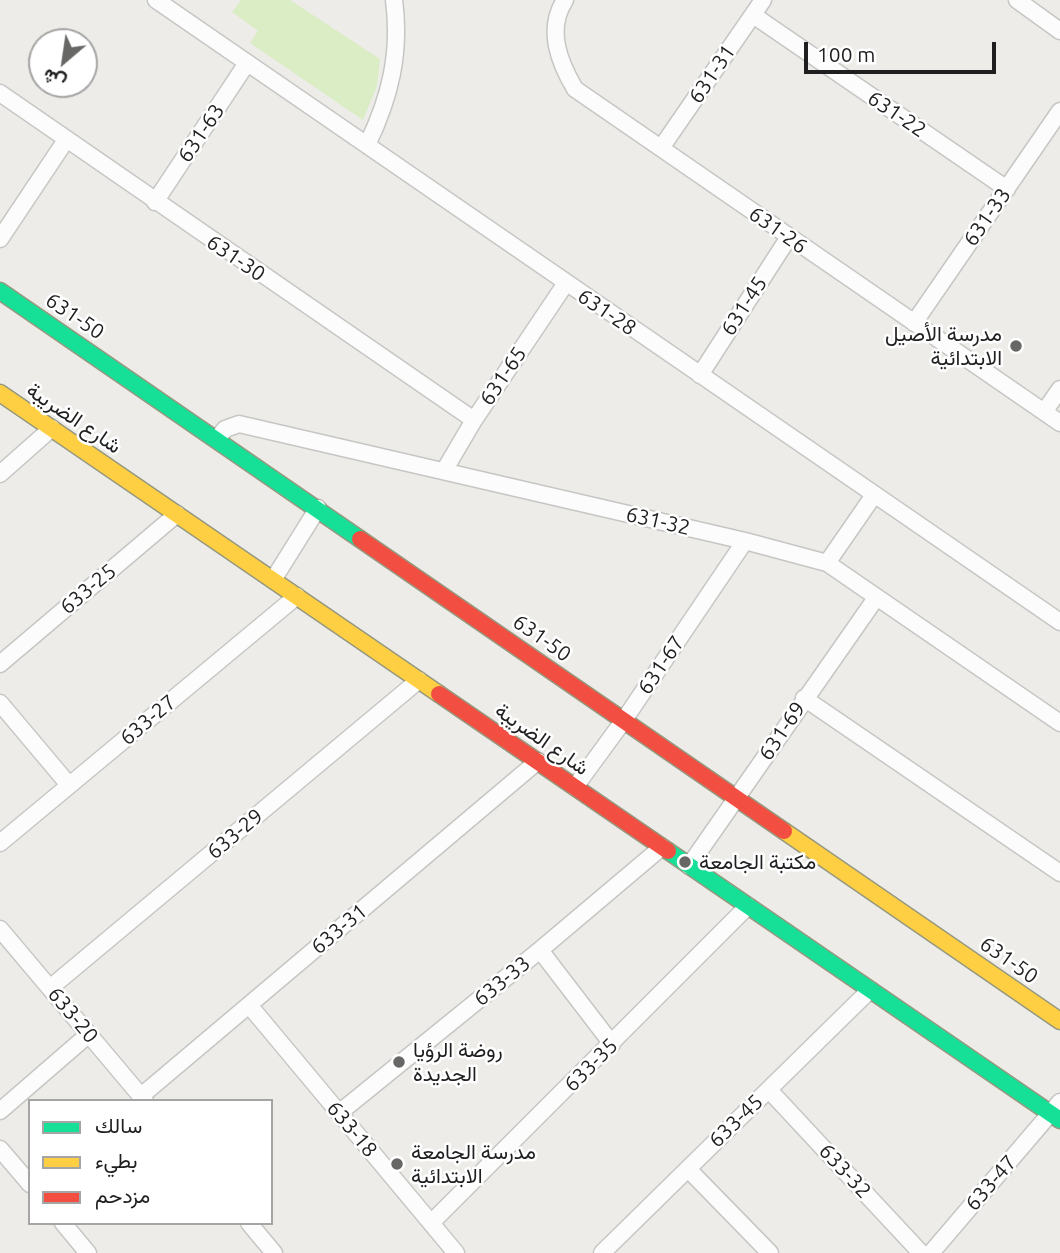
<!DOCTYPE html>
<html>
<head>
<meta charset="utf-8">
<style>
  body { margin:0 }
  #map { position:relative; width:1060px; height:1253px; overflow:hidden; background:#edece8; font-family:Ubuntu,Vazirmatn,sans-serif }
  canvas { display:block }
  .legend { position:absolute; left:28px; top:1099px; width:245px; height:126px; box-sizing:border-box; background:#fff; border:2px solid #a5a5a5; margin:0; padding:9px 12px; list-style:none; font-size:21px; color:#1f1f1f }
  .legend li { display:flex; align-items:center; gap:14px; height:35px }
  .legend b { width:35px; border:2px solid #a5a5a5 }
  .north { position:absolute; left:28px; top:28px; width:70px; height:70px; box-sizing:border-box; background:#fff; border:2px solid #a5a5a5; border-radius:50%; rotate:209deg; font-size:19px; font-weight:700; line-height:28px; text-align:center; color:#1f1f1f }
  .north::after { content:''; display:block; margin:auto; width:24px; height:32px; background:#676765; clip-path:polygon(50% 0,100% 100%,50% 72%,0 100%) }
  .scale { position:absolute; left:804px; top:42px; width:192px; height:32px; box-sizing:border-box; border:4px solid #1f1f1f; border-top:0; padding-left:9px; font-size:21px; line-height:24px; white-space:nowrap; color:#1f1f1f; -webkit-text-stroke:5px #fff; paint-order:stroke }
</style>
</head>
<body>
<div id="map">
<canvas width="1060" height="1253"></canvas>
<ul class="legend">
<li><b style="height:9px;background:#16e098"></b>سالك</li>
<li><b style="height:9px;background:#ffcf43"></b>بطيء</li>
<li><b style="height:9px;background:#f24e42"></b>مزدحم</li>
</ul>
<div class="north">ش</div>
<div class="scale">100 m</div>
</div>
<script>
const c = document.querySelector('canvas').getContext('2d');
c.lineJoin = 'round';
function fill(path, color) {
  c.fillStyle = color;
  c.fill(path, 'evenodd');
}
function strokePath(path, color, width, dash) {
  c.strokeStyle = color;
  c.lineWidth = width;
  c.lineCap = dash ? 'butt' : 'round';
  c.setLineDash(dash || []);
  c.stroke(path);
}
function label(font, color, halo, rows, align = 'center') {
  c.font = font + ' Ubuntu,Vazirmatn,sans-serif';
  c.lineWidth = 5;
  c.setLineDash([]);
  c.textBaseline = 'middle';
  c.strokeStyle = halo;
  c.fillStyle = color;
  for (const [text, x, y, turn = 0] of rows) {
    c.save();
    c.translate(x, y);
    c.rotate((+turn || 0) * Math.PI / 180);
    c.textAlign = isNaN(turn) ? turn : align;
    if (halo) c.strokeText(text, 0, 0);
    c.fillText(text, 0, 0);
    c.restore();
  }
}
fill(new Path2D(`
  M241,0H290L380,59L377,86L363,120L250,43L258,31L232,12Z`), '#daedc5');
const street = new Path2D(`
  M156,0L1060,622
  M565,0C546,29 559,62 575,89L1060,423
  M1017,0L1060,31
  M753,15L1007,189
  M0,93L474,420
  M367,145C390,98 401,53 394,0
  M661,148L763,0
  M155,202L247,63
  M0,239L66,140
  M914,323L1060,111
  M700,375L789,237
  M1044,412L1060,389
  M217,439L225,429L239,424L745,541L827,563L1060,723
  M444,471L474,420L566,283
  M0,474L52,428
  M827,563L874,495
  M273,580L318,508
  M0,664L177,514
  M804,698L1060,873
  M0,703L69,785
  M575,787L624,720L745,541
  M0,843L297,596
  M689,866L876,598
  M0,929L145,1101
  M540,950L612,1044
  M50,988L419,680
  M249,1005L456,1253
  M769,1090L921,1253
  M141,1096L538,761
  M0,1111L89,1034
  M339,1113L540,950L662,847
  M0,1149L30,1184
  M688,1169L770,1253
  M63,1223L88,1253
  M249,1223L274,1253
  M431,1223L748,906
  M602,1253L870,990
  M931,1253L1060,1102`);
const fast = new Path2D(`
  M0,291L360,539
  M668,851L1060,1120`);
const slow = new Path2D(`
  M0,393L439,694
  M784,831L1060,1021`);
const jam = new Path2D(`
  M360,539L784,831
  M439,694L668,851`);
strokePath(street, '#c6c6c4', 19);
strokePath(fast, '#96987e', 19);
strokePath(slow, '#96987e', 19);
strokePath(jam, '#96987e', 19);
strokePath(street, '#fcfcfc', 16);
strokePath(fast, '#16e098', 16);
strokePath(slow, '#ffcf43', 16);
strokePath(jam, '#f24e42', 16);
for (const [x, y, r, color] of [
  [1016,346,7,"#676765"],
  [685,862,7,"#676765"],
  [399,1062,7,"#676765"],
  [397,1164,7,"#676765"]
]) {
  const dot = new Path2D();
  dot.arc(x, y, r, 0, 2 * Math.PI);
  c.fillStyle = color;
  c.fill(dot);
  strokePath(dot, '#fff', 2.5);
}
label('21px', '#1f1f1f', '#fff', [
  ["631-31",712,74,-56],
  ["631-22",897,114,34],
  ["631-63",201,133,-56],
  ["631-33",987,217,-55],
  ["631-26",778,230,35],
  ["631-30",236,258,34],
  ["631-45",744,306,-57],
  ["631-28",607,312,34],
  ["631-50",75,316,34],
  ["631-65",503,376,-56],
  ["شارع الضريبة",74,418,34],
  ["631-32",658,521,13],
  ["633-25",88,589,-40],
  ["631-50",542,638,35],
  ["631-67",661,665,-56],
  ["633-27",148,720,-40],
  ["631-69",782,731,-56],
  ["شارع الضريبة",542,739,35],
  ["633-29",235,834,-40],
  ["633-31",339,929,-40],
  ["631-50",1009,960,35],
  ["633-33",502,981,-39],
  ["633-20",73,1015,50],
  ["633-35",591,1065,-45],
  ["633-45",736,1121,-44],
  ["633-18",352,1129,50],
  ["633-32",845,1171,47],
  ["633-47",991,1183,-49]
]);
label('21px', '#1f1f1f', '#fff', [
  ["مدرسة الأصيل",1002,334,"right"],
  ["الابتدائية",1002,358,"right"],
  ["مكتبة الجامعة",699,862],
  ["روضة الرؤيا",413,1050],
  ["الجديدة",413,1074],
  ["مدرسة الجامعة",411,1152],
  ["الابتدائية",411,1176]
], 'left');
</script>
</body>
</html>
